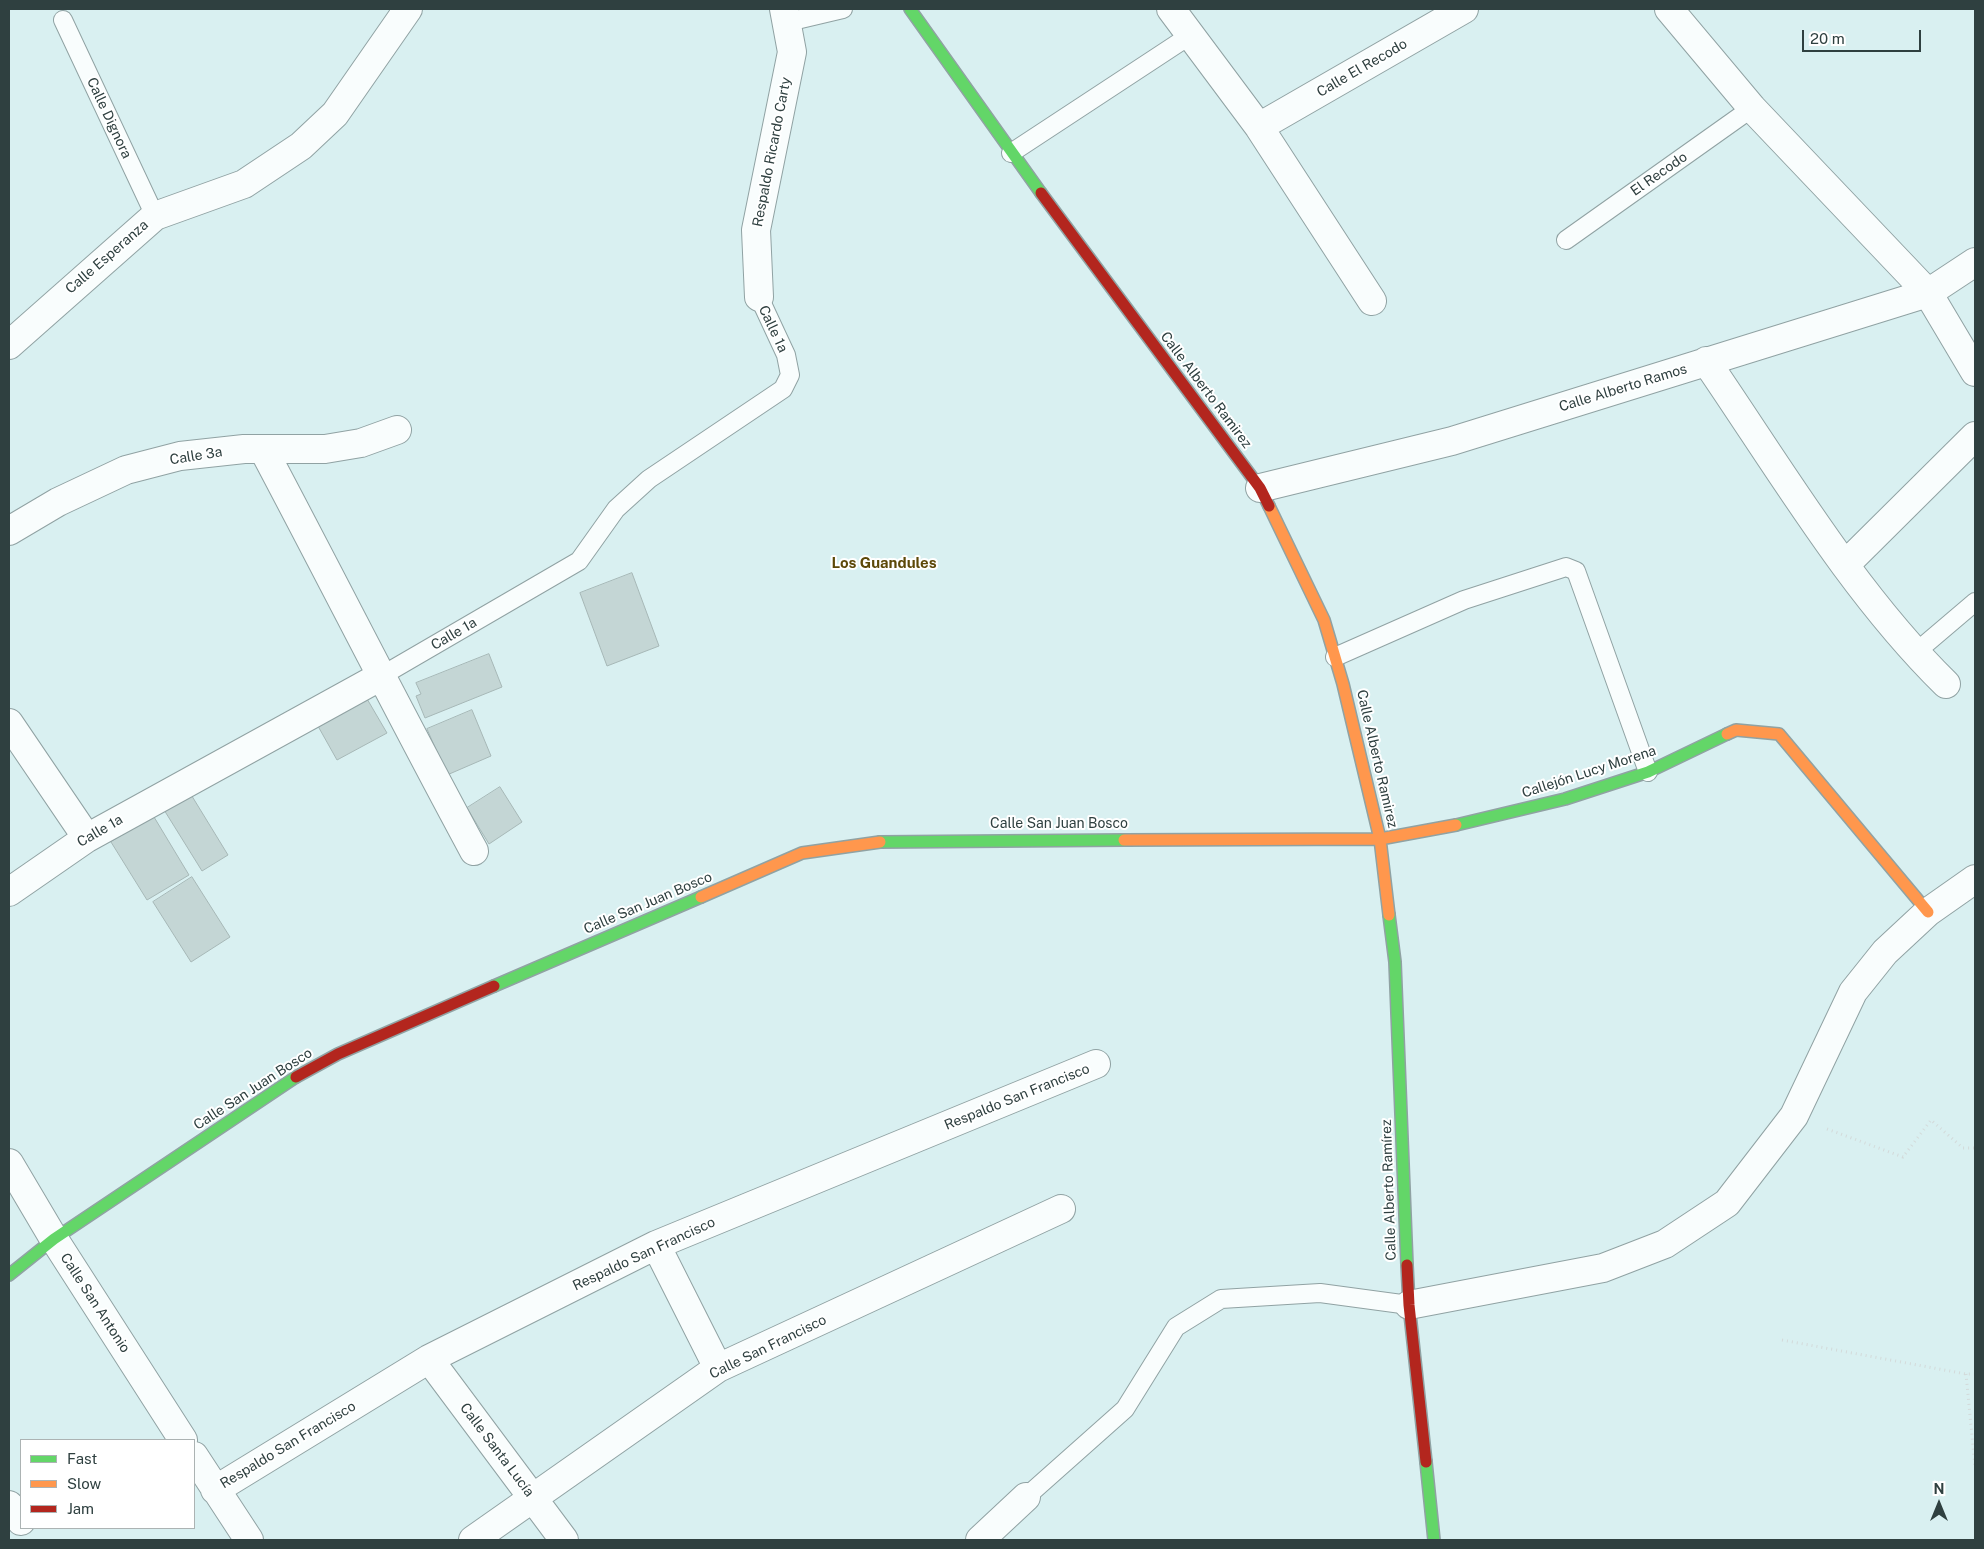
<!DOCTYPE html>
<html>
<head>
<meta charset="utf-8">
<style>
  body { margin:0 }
  #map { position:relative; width:1984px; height:1549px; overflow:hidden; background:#d9f0f1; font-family:"Public Sans",sans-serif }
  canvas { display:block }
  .frame { position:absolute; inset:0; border:10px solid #2f4040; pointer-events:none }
  .legend { position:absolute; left:20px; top:1439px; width:175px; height:90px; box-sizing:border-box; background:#fff; border:1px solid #acb3b3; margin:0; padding:6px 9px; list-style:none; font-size:15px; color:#2f4040 }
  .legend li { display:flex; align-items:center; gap:10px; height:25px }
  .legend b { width:25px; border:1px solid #acb3b3 }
  .north { position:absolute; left:1914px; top:1479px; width:50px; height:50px; -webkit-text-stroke:4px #fff; paint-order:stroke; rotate:0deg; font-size:14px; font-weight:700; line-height:20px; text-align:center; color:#2f4040 }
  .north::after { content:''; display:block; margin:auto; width:18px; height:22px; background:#2f4040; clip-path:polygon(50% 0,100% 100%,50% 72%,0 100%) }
  .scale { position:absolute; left:1802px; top:30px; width:119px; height:22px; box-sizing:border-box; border:2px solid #2f4040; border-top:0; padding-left:6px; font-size:15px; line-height:18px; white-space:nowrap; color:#2f4040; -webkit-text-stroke:4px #fff; paint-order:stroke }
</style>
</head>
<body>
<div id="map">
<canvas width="1984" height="1549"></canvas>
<div class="frame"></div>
<ul class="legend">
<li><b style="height:6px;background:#63d668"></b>Fast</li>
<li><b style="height:6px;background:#ff974d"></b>Slow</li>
<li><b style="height:6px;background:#b3261e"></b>Jam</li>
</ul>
<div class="north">N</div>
<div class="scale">20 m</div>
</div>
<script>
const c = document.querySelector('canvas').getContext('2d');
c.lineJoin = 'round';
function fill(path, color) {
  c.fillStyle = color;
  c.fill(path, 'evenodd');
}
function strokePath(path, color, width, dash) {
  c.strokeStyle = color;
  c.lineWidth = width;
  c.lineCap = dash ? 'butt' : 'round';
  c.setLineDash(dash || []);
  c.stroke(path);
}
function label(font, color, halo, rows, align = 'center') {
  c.font = font + ' "Public Sans",sans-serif';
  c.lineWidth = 4;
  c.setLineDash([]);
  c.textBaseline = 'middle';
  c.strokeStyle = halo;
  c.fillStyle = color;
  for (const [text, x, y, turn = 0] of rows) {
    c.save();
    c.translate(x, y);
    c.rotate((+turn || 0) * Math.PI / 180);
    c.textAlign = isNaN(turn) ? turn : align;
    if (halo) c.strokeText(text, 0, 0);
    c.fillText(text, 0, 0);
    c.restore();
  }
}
const building = new Path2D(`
  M632,573L659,646L607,666L580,593Z
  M489,654L502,687L425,718L416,696L421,694L416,683Z
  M363,692L387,733L337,760L314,719Z
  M472,710L491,756L447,775L427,729Z
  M500,787L522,822L489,844L467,808Z
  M187,788L228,855L202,871L161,805Z
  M154,817L189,875L147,900L111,842Z
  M192,877L230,937L191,962L153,902Z`);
fill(building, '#c4d6d5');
strokePath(building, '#a6b7b6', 1);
const lane = new Path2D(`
  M63,20L155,216
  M788,22L843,9
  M1011,153L1189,36
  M1566,240L1752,108
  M1915,653L1975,602
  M1335,657L1464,600L1566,567L1576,571L1648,772
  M383,675L579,561L616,509L649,479L783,389L790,375L786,355L759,297
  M1026,1497L1125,1409L1176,1327L1221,1299L1320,1293L1409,1305`);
const street = new Path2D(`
  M1171,9L1259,127L1372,301
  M1669,9L1752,108L1928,293L1975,372
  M1259,127L1464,9
  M759,297L756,230L792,52L784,9
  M9,345L155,216L244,184L301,146L335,114L408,9
  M1706,361C1780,469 1853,593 1946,684
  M263,449C334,583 402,718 474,851
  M1260,488L1452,441L1928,293L1975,262
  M9,531L58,502L126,470L180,456L244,449H325L361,443L397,430
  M1845,565L1975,436
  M9,723L87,838
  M9,892L87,838L383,675
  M9,1163L54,1239L183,1440
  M656,1245L718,1368
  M1409,1305L1603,1268L1665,1244L1727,1203L1794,1116L1853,992L1885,952L1928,912L1975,879
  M429,1359L564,1540
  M194,1456L249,1540
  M215,1490L429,1359L656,1245L1096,1064
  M9,1505L21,1521
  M473,1540L718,1368L1061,1209
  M980,1540L1026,1497`);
const fast = new Path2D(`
  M910,9L1041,193
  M1456,825L1565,799L1648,772L1727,734
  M880,842L1124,840
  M1389,915L1395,962L1407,1265
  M494,986L701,897
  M9,1275L54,1239L296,1077
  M1426,1462L1434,1540`);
const slow = new Path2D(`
  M1269,506L1324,620L1343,684L1380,839L1389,915
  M1727,734L1736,730L1779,734L1928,912
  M1124,840L1380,839L1456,825
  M701,897L802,853L880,842`);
const jam = new Path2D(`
  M1041,193L1260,488L1269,506
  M296,1077L338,1054L494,986
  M1407,1265L1409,1305L1426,1462`);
strokePath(lane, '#90a2a3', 20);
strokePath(street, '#90a2a3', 30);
strokePath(fast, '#90a2a3', 14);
strokePath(slow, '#90a2a3', 14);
strokePath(jam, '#90a2a3', 14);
strokePath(new Path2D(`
  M1827,1129L1903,1157L1931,1120L1963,1148H1975
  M1782,1340L1966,1374H1975
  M1966,1374L1975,1467`), '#d3dada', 3, [1, 4]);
strokePath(lane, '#f9fdfd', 18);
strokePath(street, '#f9fdfd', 28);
strokePath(fast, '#63d668', 11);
strokePath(slow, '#ff974d', 11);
strokePath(jam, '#b3261e', 11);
label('14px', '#2f4040', '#fff', [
  ["Calle El Recodo",1362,68,-30],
  ["Calle Dignora",109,118,65],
  ["Respaldo Ricardo Carty",772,152,-79],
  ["El Recodo",1659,174,-35],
  ["Calle Esperanza",107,257,-41],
  ["Calle 1a",773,329,65],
  ["Calle Alberto Ramos",1623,388,-17],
  ["Calle Alberto Ramirez",1206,390,53],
  ["Calle 3a",196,456,-9],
  ["Calle 1a",454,634,-30],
  ["Calle Alberto Ramirez",1377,759,77],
  ["Callejón Lucy Morena",1589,772,-18],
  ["Calle San Juan Bosco",1059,824],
  ["Calle 1a",100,831,-30],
  ["Calle San Juan Bosco",648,903,-23],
  ["Calle San Juan Bosco",253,1089,-33],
  ["Respaldo San Francisco",1017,1097,-22],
  ["Calle Alberto Ramírez",1389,1190,-92],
  ["Respaldo San Francisco",644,1254,-25],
  ["Calle San Antonio",95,1303,57],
  ["Calle San Francisco",768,1347,-26],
  ["Respaldo San Francisco",288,1445,-31],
  ["Calle Santa Lucía",497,1450,53]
]);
label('bold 15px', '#5c4808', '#fff', [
  ["Los Guandules",884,563]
]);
</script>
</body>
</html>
